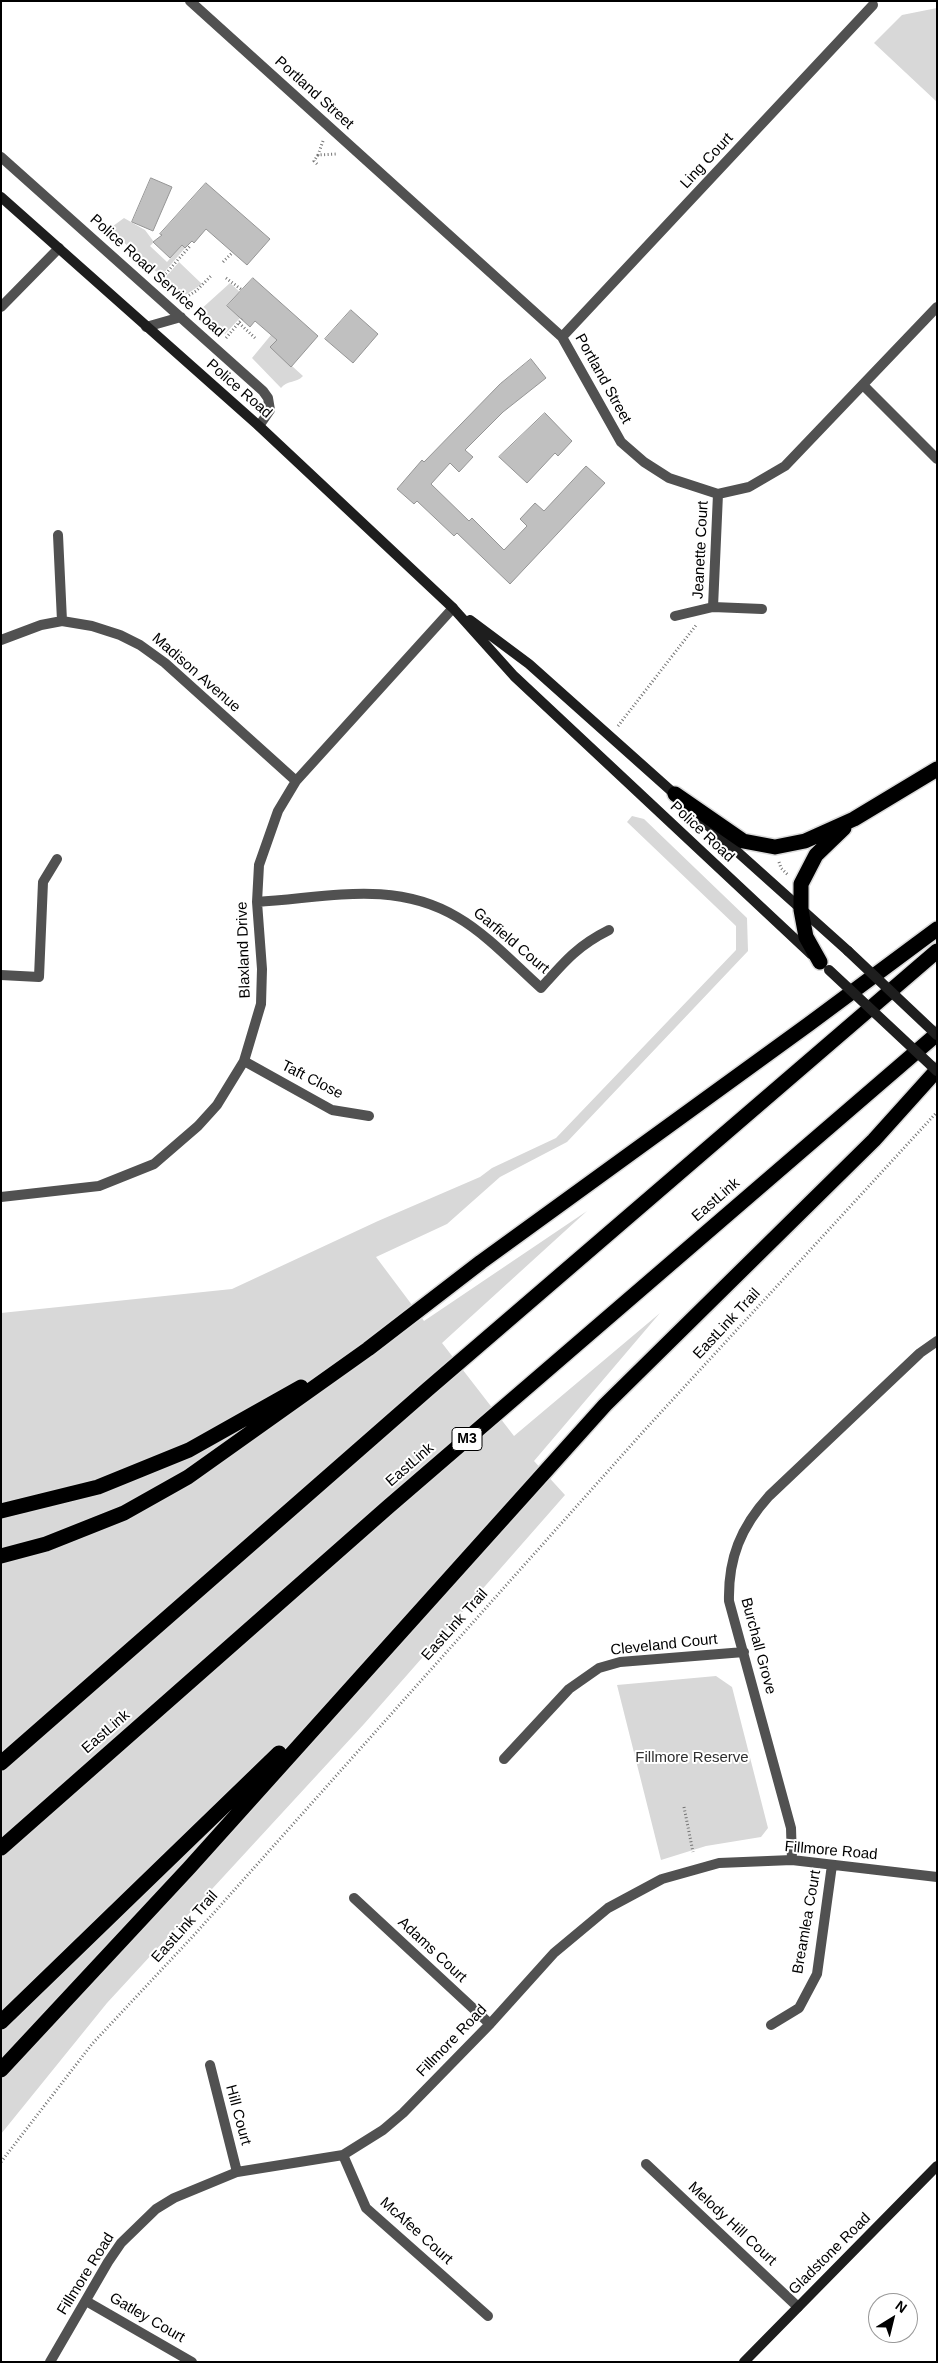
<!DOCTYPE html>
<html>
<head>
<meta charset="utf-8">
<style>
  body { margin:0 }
  #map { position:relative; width:938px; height:2363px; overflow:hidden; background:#fff; font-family:Arial,sans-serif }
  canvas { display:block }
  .frame { position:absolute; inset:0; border:2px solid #000; pointer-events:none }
  .north { position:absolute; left:868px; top:2293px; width:50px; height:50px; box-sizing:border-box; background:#fff; border:1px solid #999; border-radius:50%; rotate:36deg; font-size:14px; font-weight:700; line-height:20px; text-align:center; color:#000 }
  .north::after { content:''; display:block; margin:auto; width:18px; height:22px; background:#000; clip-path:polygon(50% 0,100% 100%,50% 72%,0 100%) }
</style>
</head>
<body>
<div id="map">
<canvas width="938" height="2363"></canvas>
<div class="frame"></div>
<div class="north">N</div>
</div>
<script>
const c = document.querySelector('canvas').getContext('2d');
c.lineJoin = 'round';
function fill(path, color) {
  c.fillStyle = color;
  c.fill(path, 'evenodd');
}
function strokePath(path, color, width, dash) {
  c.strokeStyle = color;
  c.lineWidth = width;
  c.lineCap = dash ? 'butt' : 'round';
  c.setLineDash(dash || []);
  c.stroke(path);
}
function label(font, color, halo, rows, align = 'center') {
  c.font = font + ' Arial,sans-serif';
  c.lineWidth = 4;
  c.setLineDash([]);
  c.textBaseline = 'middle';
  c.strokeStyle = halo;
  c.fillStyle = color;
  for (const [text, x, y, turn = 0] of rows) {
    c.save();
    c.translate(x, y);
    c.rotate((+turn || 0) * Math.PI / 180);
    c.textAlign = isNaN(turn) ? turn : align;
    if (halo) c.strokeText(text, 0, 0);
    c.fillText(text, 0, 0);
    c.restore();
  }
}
fill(new Path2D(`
  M937,8V102L874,43L902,15Z
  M124,218L145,230L154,242L150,246L167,262L182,245L185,248L161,276L109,229Z
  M179,262L202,284L184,296L164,279Z
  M230,283L240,292L227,306L240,318L225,334L199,311Z
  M271,335L277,340L271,347L303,376C297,383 287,380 281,388L252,358Z
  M632,816L644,819L747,918L748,951L567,1142L500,1177L447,1224L376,1257L424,1321L587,1211L442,1343L514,1436L660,1313L534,1461L565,1495L364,1724L107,2003L1,2134V1313L232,1289L378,1221L480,1177L492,1168L556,1138L736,950V926L627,822Z
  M716,1676L732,1687L768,1828L761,1837L706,1846L661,1860L617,1685Z`), '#d8d8d8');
const building = new Path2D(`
  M151,178L172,187L153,231L132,222Z
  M206,183L270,239L247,265L206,229L194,243L192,241L185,248L182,245L170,258L153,242L162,235L160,234Z
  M253,278L318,336L291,367L270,347L277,340L255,321L250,327L227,306Z
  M351,310L378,334L353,363L325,339Z
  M531,359L546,378L503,412L465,450L473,457L459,472L450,463L431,484L469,521L472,518L504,550L527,526L520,519L535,503L544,511L586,466L605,483L510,584L457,533L454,536L417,501L414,504L397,489L422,460L424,462L500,384Z
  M545,413L572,441L558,456L555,453L527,483L499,457Z`);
fill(building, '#c0c0c0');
strokePath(building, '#959595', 1);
const highway = new Path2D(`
  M675,794L743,841L775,847L805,841L854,819L937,769
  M820,962L806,937L801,910V884L816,855L844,828
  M1,1511L98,1487L189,1450L301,1387
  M1,1556L46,1544L124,1513L188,1477L368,1349L481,1262L809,1024L937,929
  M1,1763L428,1389L937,951
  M1,1848L388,1507L937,1034
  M1,2022L279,1753
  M1,2070L189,1868L605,1405L874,1140L937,1070`);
strokePath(highway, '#dbdbdb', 18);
strokePath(new Path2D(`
  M323,141L318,155L337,154
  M318,155L314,161L318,165
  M223,262L232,253
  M226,278L242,290
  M161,279L191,245
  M183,299L196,291L212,275
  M239,323L255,338
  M226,338L242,319
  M618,726L697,624
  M779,862L781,868L788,875
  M684,1807L693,1852
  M1,2162L92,2044L195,1934L642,1433L937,1112`), '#737373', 3, [1, 2.5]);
strokePath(new Path2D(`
  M190,1L562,337L621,442L644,462L669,478L718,494L749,487L785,466L937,307
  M1,157L263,391L268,398L270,410L259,426
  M1,307L59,248
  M146,327L181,317
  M562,337L873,5
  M863,385L937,459
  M58,535L62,621
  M713,607L718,494
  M675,616L713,607L762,609
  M1,640L41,625L62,621L92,626L120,635L140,645L165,663L296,781
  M257,902C327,898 393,879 457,917C488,935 515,965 541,988C564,962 577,946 609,930
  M1,975L39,977L43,882L57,859
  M244,1061L332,1110L369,1116
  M1,1197L99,1186L154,1164L198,1126L217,1105L244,1061L261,1004L262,969L257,902L259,865L278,811L296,781L453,608
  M504,1759L569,1689L599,1668L620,1662L744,1652
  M792,1860L791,1828L729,1601C728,1558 741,1527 769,1496L920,1353L937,1341
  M354,1898L490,2024
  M771,2025L799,2008L817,1974L832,1865
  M210,2065L237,2172
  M343,2155L366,2208L488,2316
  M646,2164L798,2307
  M86,2301L192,2362
  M50,2362L108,2262L121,2243L156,2209L174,2198L237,2172L343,2155L383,2130L403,2113L490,2024L554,1953L608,1908L662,1879L719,1863L792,1860L937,1877`), '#515151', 10);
strokePath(new Path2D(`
  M1,197L259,426L453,608L514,676L811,954
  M470,620L529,664L678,797
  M703,821L848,951
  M744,2362L937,2166`), '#1e1e1e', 10);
strokePath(highway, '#000', 15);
strokePath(new Path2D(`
  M848,951L937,1035
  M829,970L937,1071`), '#1e1e1e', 10);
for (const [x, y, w] of [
  [467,1439,30]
]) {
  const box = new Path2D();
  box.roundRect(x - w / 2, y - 11.5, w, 23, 4);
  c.fillStyle = '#fff';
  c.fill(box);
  strokePath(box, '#000', 1);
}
label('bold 14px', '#000', null, [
  ["M3",467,1439]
]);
label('15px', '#000', '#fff', [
  ["Portland Street",314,93,42],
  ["Ling Court",707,161,-47],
  ["Police Road Service Road",157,276,42],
  ["Portland Street",603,379,61],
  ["Police Road",239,389,41],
  ["Jeanette Court",701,550,-87],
  ["Madison Avenue",196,673,41],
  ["Police Road",702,832,43],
  ["Garfield Court",511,941,40],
  ["Blaxland Drive",244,950,-92],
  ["Taft Close",312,1080,27],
  ["EastLink",716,1200,-41],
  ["EastLink Trail",727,1324,-47],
  ["EastLink",410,1465,-41],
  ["EastLink Trail",455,1625,-48],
  ["Cleveland Court",664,1645,-6],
  ["Burchall Grove",758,1646,75],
  ["EastLink",106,1732,-41],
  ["Fillmore Road",831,1851,5],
  ["Breamlea Court",807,1922,-80],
  ["EastLink Trail",185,1927,-48],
  ["Adams Court",432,1950,43],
  ["Fillmore Road",452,2041,-46],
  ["Hill Court",238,2115,75],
  ["Melody Hill Court",732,2224,43],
  ["McAfee Court",416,2231,42],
  ["Gladstone Road",830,2254,-45],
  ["Fillmore Road",86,2274,-58],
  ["Gatley Court",147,2318,30]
]);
label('15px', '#2f2f2f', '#fff', [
  ["Fillmore Reserve",692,1758]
]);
</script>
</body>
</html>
